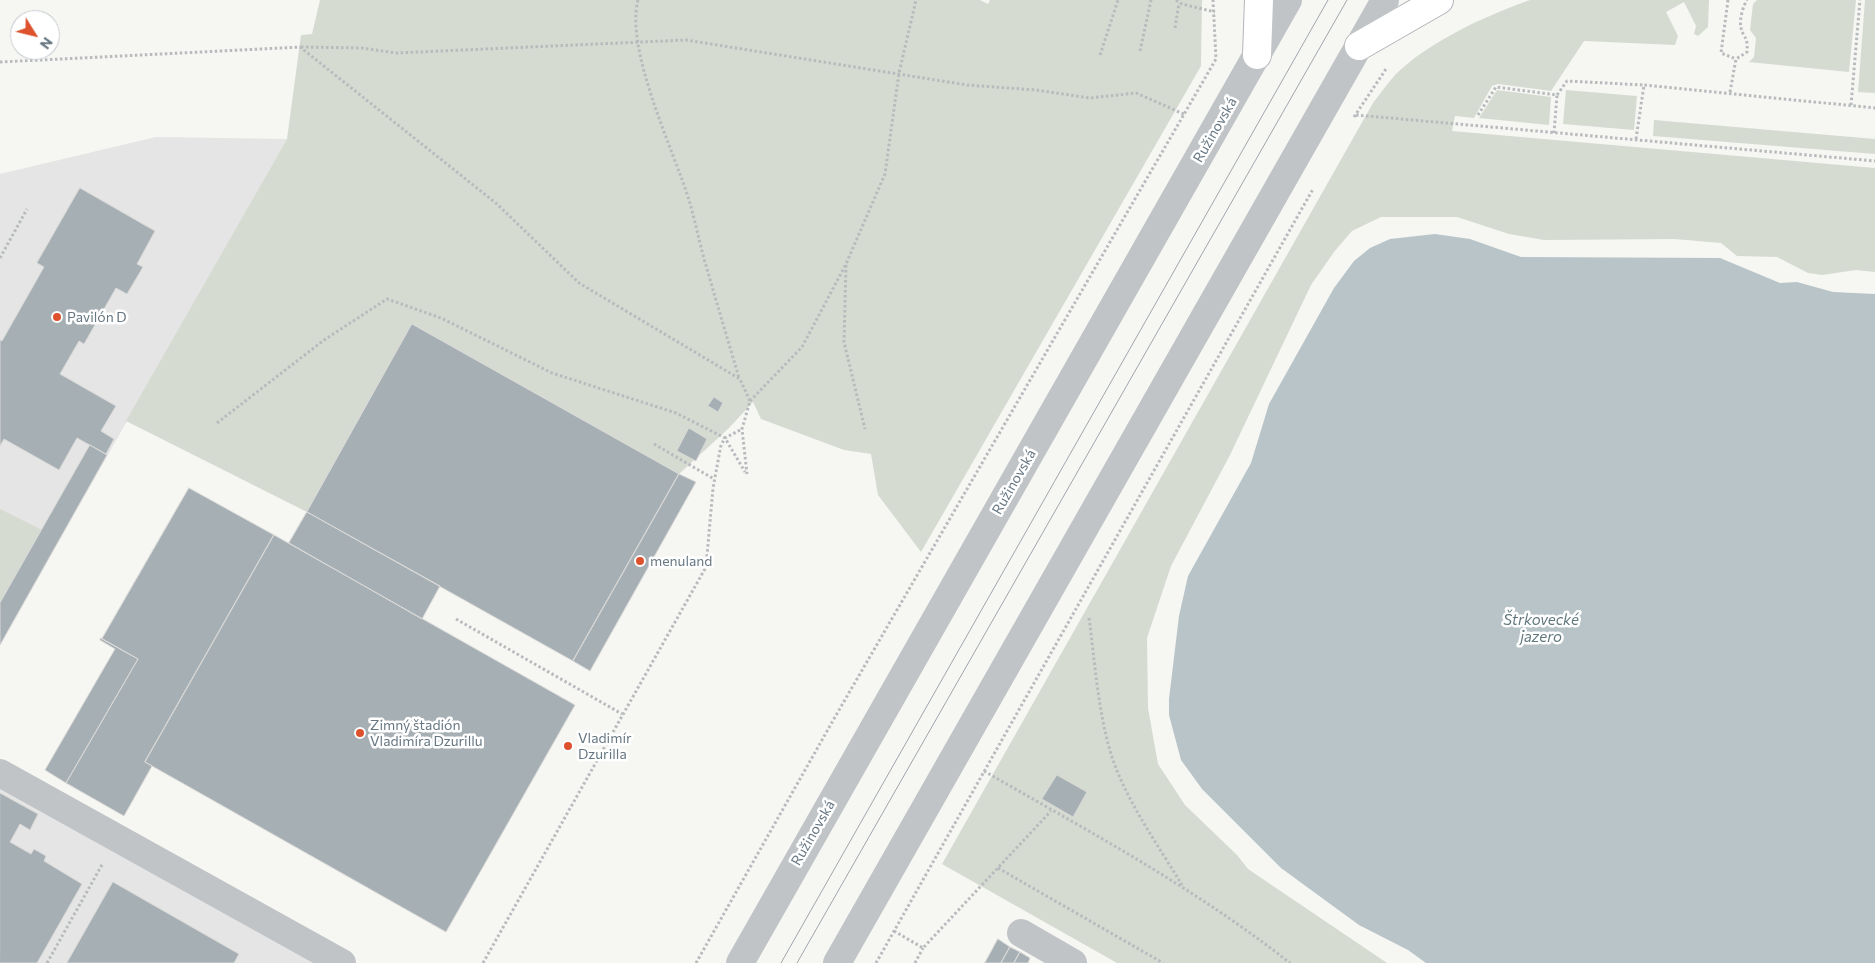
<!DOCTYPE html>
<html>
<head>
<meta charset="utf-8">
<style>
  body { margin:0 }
  #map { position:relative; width:1875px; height:963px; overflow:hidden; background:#f6f6f3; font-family:Commissioner,sans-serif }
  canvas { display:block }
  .north { position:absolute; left:10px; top:10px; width:50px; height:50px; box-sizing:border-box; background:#fff; border:1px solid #c2c9cd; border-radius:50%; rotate:126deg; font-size:14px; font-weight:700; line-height:20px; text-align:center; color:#667783 }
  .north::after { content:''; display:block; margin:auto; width:18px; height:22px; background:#dd512c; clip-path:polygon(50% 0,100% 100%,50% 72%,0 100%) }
</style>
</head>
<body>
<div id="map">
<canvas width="1875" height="963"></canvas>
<div class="north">N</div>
</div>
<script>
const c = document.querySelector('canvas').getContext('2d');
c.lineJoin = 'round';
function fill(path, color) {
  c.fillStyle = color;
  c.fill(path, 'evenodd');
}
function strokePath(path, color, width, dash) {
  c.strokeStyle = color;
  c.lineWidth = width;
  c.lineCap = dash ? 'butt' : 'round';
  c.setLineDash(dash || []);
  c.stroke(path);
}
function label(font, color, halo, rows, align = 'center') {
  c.font = font + ' Commissioner,sans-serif';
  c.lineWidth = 5;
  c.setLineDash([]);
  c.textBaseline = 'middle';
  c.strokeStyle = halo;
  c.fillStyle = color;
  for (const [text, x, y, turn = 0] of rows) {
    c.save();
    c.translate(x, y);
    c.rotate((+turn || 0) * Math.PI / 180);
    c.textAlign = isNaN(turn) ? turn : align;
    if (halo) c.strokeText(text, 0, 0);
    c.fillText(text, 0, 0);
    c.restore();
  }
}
fill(new Path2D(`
  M156,137L287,139L0,645V174Z
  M0,773L342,963H0Z`), '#e4e5e4');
fill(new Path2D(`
  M320,0H980L988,4L990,0H1202L1201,66L921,552L878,495L871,454L844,450L761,419L753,402L729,428L679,474L412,324L307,512L126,421L287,139L301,35L312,34Z
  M1530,0H1709L1708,27L1698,36L1694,34L1696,26L1684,2L1666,12L1678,36L1675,45L1584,41L1551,91L1498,84L1492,86L1474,118L1455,116L1452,131L1875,168V272L1856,270L1822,275L1808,273L1777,257L1737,256L1721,243L1674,239L1544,240L1509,234L1457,217H1381L1352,231L1334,252L1311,285L1230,455L1171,566L1147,638L1148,708L1158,764L1185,805L1237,855L1248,869L1387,963H1117L942,864L1373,103C1380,94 1387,84 1395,75C1428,42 1487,15 1530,0Z
  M1757,0H1856L1849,72L1749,62L1754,57L1756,38L1750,30L1753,4Z
  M1865,0H1875V93L1858,92Z
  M1497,90L1551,97L1549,125L1479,118Z
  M1566,90L1637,96L1634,130L1563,124Z
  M1654,120L1875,139V154L1653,136Z
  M0,509L42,530L0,603Z`), '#d6dbd2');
fill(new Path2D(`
  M1435,234L1470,239L1521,257L1720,258L1780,283L1797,282L1833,292L1875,294V963H1426L1408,950L1359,925L1281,868L1202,789L1181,760L1169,715V699L1179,616L1188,576L1251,463L1269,404L1334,288L1354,261L1370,248L1390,239Z`), '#b8c4c8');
const building = new Path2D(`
  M80,188L155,231L137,264L143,267L127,294L116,288L84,344L79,341L60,374L116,406L101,431L114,439L106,454L77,438L59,470L4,439L0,446V340L2,341L44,267L37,263Z
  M412,324L679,474L573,661L307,512Z
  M714,397L723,403L718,412L708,406Z
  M689,428L707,439L696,461L677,451Z
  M90,445L107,455L0,645V603Z
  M679,474L696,482L590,671L573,661Z
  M189,488L274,535L145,762L152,766L124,816L66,783L138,659L102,639Z
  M307,512L440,586L422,619L289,543Z
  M274,535L575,705L446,932L145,762Z
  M101,638L138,659L66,783L45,770L115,649L100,640Z
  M1057,775L1087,792L1073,817L1042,799Z
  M0,793L38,814L30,830L20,824L10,842L31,854L34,849L46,856L44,861L82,884L37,963H0Z
  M113,882L239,954L234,963H67Z
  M998,939L1010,947L1001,963H985Z
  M1010,947L1020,952L1014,963H1001Z
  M1020,952L1030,958L1028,963H1014Z`);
fill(building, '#a6afb4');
strokePath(building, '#d8d8d6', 1);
const major = new Path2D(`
  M1359,46L1439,0
  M1257,55L1259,0`);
strokePath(major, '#b1b6ba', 30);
strokePath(new Path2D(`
  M638,0C625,50 673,149 689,200C695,220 699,241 705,262C716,301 728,340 739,378
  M1176,0L1182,4L1215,12
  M1728,0L1721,53L1736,59
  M1175,28L1179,3
  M301,47L362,48L396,53L686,40L967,85L1036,90L1090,98L1136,93L1186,115
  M1140,51L1151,0
  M1100,55L1118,0
  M0,62L300,47L497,204L579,283L740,379L750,401L742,429L747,474
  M1730,92L1736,59L1747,52C1748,35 1744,40 1741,28C1739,20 1743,6 1747,0
  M1851,105L1860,0
  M1356,115L1875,161
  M1478,115L1496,87L1557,95L1567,81L1644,85
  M1354,117L1386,69
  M1554,133L1557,95
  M1636,139L1644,85L1875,108
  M0,258L27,209
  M846,265L844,342L865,429
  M750,401L802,347L846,264L885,174L899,73L916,0
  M217,423L324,340L387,299L441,318L552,373L676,413L725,438L745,472
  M654,444L714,479
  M1089,618C1095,663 1098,711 1111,754C1125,799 1158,845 1182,885
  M456,619L622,714
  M984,771C1088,831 1195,888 1290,963
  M998,868L1163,963
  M894,931L923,948L1051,811
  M47,963L103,863
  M483,963L706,567L713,488L721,445L725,438L742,429
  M696,963L835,717L1216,59L1213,0
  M876,963L1313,189
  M915,963L923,948`), '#b8bbbd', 3, [2.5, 2.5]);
strokePath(new Path2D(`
  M0,773L342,963
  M1021,933L1073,963
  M740,963L1288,0
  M837,963L1385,0`), '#c0c4c7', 28);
strokePath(major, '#fff', 28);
strokePath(new Path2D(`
  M781,963L1328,0
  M797,963L1347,0`), '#9fa6ab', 1);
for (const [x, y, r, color] of [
  [57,317,5,"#dd512c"],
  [640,561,5,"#dd512c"],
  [360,733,5,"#dd512c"],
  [568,746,5,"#dd512c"]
]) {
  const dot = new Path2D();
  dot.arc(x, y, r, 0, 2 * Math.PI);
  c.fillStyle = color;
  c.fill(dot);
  strokePath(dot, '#fff', 2);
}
label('14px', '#667783', '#fff', [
  ["Ružinovská",1215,130,-60],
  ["Ružinovská",1014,482,-60],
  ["Ružinovská",813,833,-60]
]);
label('14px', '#667783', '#fff', [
  ["Pavilón D",67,317],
  ["menuland",650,561],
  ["Zimný štadión",370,725],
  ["Vladimíra Dzurillu",370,741],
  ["Vladimír",578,738],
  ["Dzurilla",578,754]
], 'left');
label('italic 15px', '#62787f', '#fff', [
  ["Štrkovecké",1541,620],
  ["jazero",1541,637]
]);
</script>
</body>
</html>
